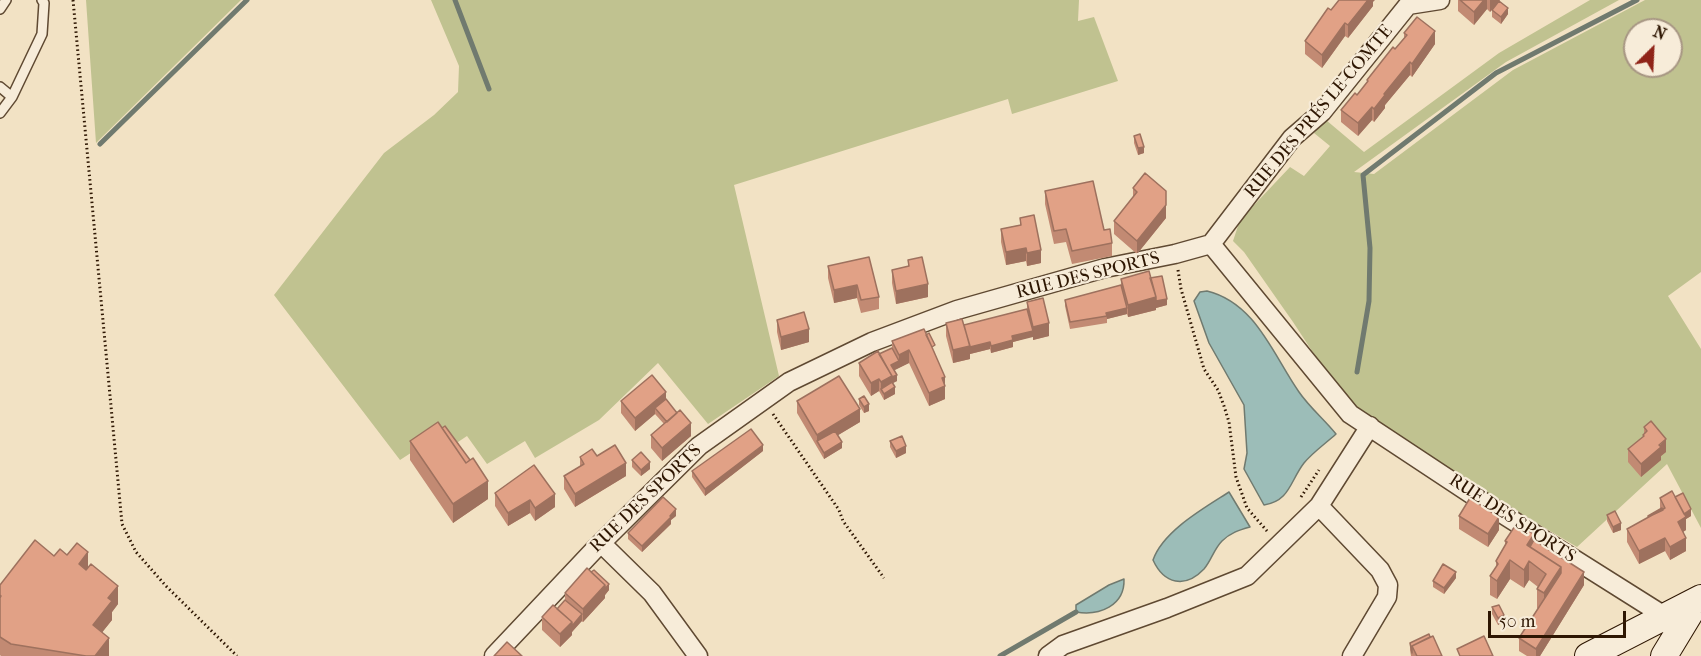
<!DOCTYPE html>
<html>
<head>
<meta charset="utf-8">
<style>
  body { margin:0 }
  #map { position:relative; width:1701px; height:656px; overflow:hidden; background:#f2e2c4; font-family:"IM FELL French Canon",serif }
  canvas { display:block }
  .north { position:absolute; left:1623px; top:18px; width:60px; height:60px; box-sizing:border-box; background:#f7ecd9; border:2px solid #a79683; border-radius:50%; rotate:24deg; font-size:16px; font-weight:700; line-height:24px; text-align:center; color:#2e1602 }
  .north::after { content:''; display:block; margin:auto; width:21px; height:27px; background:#8f2418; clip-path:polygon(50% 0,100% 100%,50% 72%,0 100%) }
  .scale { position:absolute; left:1488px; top:611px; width:138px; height:27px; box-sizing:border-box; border:3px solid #2e1602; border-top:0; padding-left:8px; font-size:18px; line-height:21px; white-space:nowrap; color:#2e1602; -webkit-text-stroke:4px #f7ecd9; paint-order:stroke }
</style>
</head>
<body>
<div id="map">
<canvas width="1701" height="656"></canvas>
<div class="north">N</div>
<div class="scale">50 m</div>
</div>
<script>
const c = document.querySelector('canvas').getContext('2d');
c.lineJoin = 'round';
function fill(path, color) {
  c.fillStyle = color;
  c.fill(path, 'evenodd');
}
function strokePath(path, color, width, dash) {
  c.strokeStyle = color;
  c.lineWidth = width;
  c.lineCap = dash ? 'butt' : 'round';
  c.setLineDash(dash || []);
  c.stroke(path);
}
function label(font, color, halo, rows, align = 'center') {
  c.font = font + ' "IM FELL French Canon",serif';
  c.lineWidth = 4.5;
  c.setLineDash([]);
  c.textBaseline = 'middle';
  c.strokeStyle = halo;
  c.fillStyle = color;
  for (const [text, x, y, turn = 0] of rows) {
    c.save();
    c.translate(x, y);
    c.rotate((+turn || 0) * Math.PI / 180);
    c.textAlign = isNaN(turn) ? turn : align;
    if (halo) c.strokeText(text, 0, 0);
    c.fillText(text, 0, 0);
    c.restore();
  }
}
fill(new Path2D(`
  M86,0H241L96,143Z
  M431,0H1079L1078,21L1094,17L1118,81L1012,114L1008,99L734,185L779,376L708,424L658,363L599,420L535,458L525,441L487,464L467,436L455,444L446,430L400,460L274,295L384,153L434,115L458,92L459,66Z
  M1590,0H1619L1506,62L1354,172L1374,174L1513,70L1645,0H1701V272L1668,296L1701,349V528L1667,464L1577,547L1456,475L1358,409L1337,389L1293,322L1244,252L1233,241L1240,220L1290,167L1304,176L1330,146L1314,133L1326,120L1364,152L1499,53ZM1635,30H1671V66H1635Z`), '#c0c290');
const water = new Path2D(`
  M1207,291C1256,303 1273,355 1299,392C1310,408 1324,419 1336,434C1325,444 1313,452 1304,463C1290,481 1290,501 1264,505L1244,469L1247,453L1244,405L1209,343L1194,301L1200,292Z
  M1229,492L1250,527C1239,530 1230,533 1222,541C1214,549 1211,561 1204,569C1185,589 1164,584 1153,560C1163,531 1204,508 1229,492Z
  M1124,579C1125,606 1099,616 1076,612V605L1109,585Z`);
fill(water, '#9cbdb8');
strokePath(water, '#707a6f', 1.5);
strokePath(new Path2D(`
  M455,0L489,89
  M100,144L247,0
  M1357,372L1369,301L1370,248L1363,175L1496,73L1637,0
  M1000,656L1076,612`), '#707a6f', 5);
const lane = new Path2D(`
  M0,9L6,0
  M0,87L12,97L0,113
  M12,97L42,34L44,3L42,0`);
const street = new Path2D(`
  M1211,244L1292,138L1322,112L1408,5L1440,0
  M1319,506L1380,570L1388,585L1387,597L1352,656
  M601,543L652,593L698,656
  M494,656L595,549L699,446L789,382L872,342L957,310L1105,268L1175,254L1211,244L1350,414L1474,496L1666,617
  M1048,656L1063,645L1167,608L1247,576L1319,506L1370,426`);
const secondary = new Path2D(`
  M1588,656L1701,598
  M1664,656L1698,600`);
strokePath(lane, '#5f4932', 12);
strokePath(street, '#5f4932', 21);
strokePath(secondary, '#2e1602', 28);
strokePath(new Path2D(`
  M73,0L122,524L136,552L166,586L237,656
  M1178,270L1181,289L1204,369L1218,390L1224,406L1229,422L1236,477L1247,508L1267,531
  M773,414L839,510L843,521L884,578
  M1301,497L1319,470`), '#2e1602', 3, [1.5, 3]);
strokePath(lane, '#f7ecd9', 9);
strokePath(street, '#f7ecd9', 18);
strokePath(secondary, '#f7ecd9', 26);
fill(new Path2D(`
  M1458,0H1500L1499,1L1508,14L1501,24L1492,17V10L1495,6L1490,12L1487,9L1474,25L1458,11Z
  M1373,2V6L1348,38L1345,36L1322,68L1305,54V41L1331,10Z
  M1404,33L1435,44L1412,77L1410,75L1385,105V108L1374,122L1372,120L1358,136L1341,122V110L1357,95L1367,83V80L1395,49L1404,38Z
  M1134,136L1144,153L1138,155L1134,143Z
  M1133,188L1166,218L1137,254L1114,234V221L1133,198Z
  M1045,191L1104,230L1112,243V256L1072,264L1066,242L1054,244L1045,204Z
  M1020,218L1041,263L1027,266L1026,261L1006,265L1001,242V229L1020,225Z
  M908,260L928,297L896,304L892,283V270L908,267Z
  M828,266L879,297V309L861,313L857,298L834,303L828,278Z
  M1150,278L1167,305L1156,308V310L1128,317L1127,314L1107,319V323L1070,329L1065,306V300L1121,285V279Z
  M1027,302L1049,336L1033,340V336L1013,342V347L991,353L990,349L970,354V359L953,363L946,336V323L964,325L1027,309Z
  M777,320L809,342L781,350L777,332Z
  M892,341L935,352H934L945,377V399L929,406L909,363L894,370L897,381L893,383L895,394L884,400L879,391L871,396L859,376V363L892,348Z
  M666,399L691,436L662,461L651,448V435L664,424L655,414L635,431L621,413V401Z
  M859,399L869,411L864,413L859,405Z
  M797,401L860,422L838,435L842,448L824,459L797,413Z
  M1644,427L1666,452L1661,456V460L1641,477L1628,462V449L1643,437V435L1644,434Z
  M410,441L488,499L453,523L410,460Z
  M890,441L906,453L896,458L890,447Z
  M763,451L705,496L692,477V471Z
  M597,456L626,476L575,507L564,489V476L580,466V457Z
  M632,460L650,469L641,476L632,467Z
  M534,465L555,507L535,521L530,513L508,526L495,506V493Z
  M1675,497L1691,516L1686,519V530L1683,532L1686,551L1670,560L1665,551L1639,564L1627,542V529L1648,518V516L1660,509V498Z
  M1607,515L1621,530L1613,533L1607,521Z
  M676,516L671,520V524L642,552L628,539V533Z
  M1459,516L1499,530L1488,547L1459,529Z
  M1534,540L1584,585L1540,656H1527L1519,651V638L1538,608H1537V589L1538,587L1529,580L1524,588L1510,579L1497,599L1490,595V576L1496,568V561L1505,545V541Z
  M67,555L88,567L118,604L112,612V620L102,632L109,656H1L0,655V585L54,556Z
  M1456,578L1444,594L1433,587V581Z
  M609,590L605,595V598L583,622L581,621L572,632V635L560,647L542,630V617L557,609L565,601V593Z
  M1492,607L1504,621L1498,625L1492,614Z
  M1410,643L1442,656H1411L1410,650Z`), '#c28a73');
fill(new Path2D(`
  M1368,0H1375L1373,2V6L1348,38V25Z
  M1484,0H1487V9L1474,25V12Z
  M1490,0H1500L1490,12Z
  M1508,8V14L1501,24V17Z
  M1345,23V36L1322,68V55Z
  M1435,31V44L1412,77V64Z
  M1410,62V75L1385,105V108L1374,122V109L1384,94Z
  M1372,107V120L1358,136V123Z
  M1144,147V153L1138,155V148Z
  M1166,205V218L1137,254V241Z
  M1026,248V261L1006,265V252Z
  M1041,250V263L1027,266V253Z
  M928,284V297L896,304V291Z
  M857,285V298L834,303V290Z
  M1156,297L1167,299V305L1156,308V310L1128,317V305Z
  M1127,308V314L1107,319L1106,313Z
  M1049,323V336L1033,340V327Z
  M809,329V342L781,350V337Z
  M1033,331V337L1013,342V347L991,353V346L1012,336Z
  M990,342V349L970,354V359L953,363V350Z
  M909,350V363L891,372V365L899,361V355Z
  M897,375V381L881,389V395V382L892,376Z
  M945,377V399L929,406V393L942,378Z
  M879,379V391L871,396V383Z
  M895,387V394L884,400V394Z
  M666,392V405L655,408V414L635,431V418Z
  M869,404V411L864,413V407Z
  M860,409V422L820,446L817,441V448V435Z
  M691,423V436L662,461V448Z
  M1666,439V452L1661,456V460L1641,477V464Z
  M842,442V448L824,459V453Z
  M763,445V451L705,496V489Z
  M906,446V453L896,458V451Z
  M650,462V469L641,476V470Z
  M626,463V476L575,507V494Z
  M488,481V499L453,523V504Z
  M555,494V507L535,521V508Z
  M530,500V513L508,526V513Z
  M676,509V516L671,520V524L642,552V546Z
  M1691,509V516L1686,519V530L1678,535V522L1682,515Z
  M1499,517V530L1488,547V534Z
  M1621,523V530L1613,533V527Z
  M1534,534V553L1527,545Z
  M1665,538V551L1639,564V551Z
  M1686,538V551L1670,560V547Z
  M88,552V571L79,564Z
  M1510,560V579L1497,599V581Z
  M1529,561V580L1524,588V570Z
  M1561,567V585L1544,612V593Z
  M1456,572V578L1444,594V588Z
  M1584,572V585L1540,656H1536V649Z
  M609,584V590L605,595V598L583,622V609L605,585Z
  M118,586V604L112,612V620L93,644V625L108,598Z
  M582,614V621L572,632V635L560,647V634L572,622Z
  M1504,615V621L1498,625V618Z
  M109,638V656H95Z`), '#9e715e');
const building = new Path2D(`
  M1339,0H1368L1348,25L1345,23L1322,55L1305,41L1328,8L1331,10Z
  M1460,0H1484L1474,12Z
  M1499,1L1508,8L1501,17L1492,10Z
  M1417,17L1435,31L1412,64L1410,62L1384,94L1385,95L1374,109L1372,107L1358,123L1341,110L1355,93L1357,95L1368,81L1367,80L1393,47L1395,49L1407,35L1404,33Z
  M1140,134L1144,147L1138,148L1134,136Z
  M1145,173L1166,191V205L1137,241L1114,221L1137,192L1133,188Z
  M1093,181L1104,230L1110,229L1112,243L1072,251L1066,229L1054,231L1045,191Z
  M1034,215L1041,250L1027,253L1026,248L1006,252L1001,229L1021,225L1020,218Z
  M869,257L879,297L861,300L857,285L834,290L828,266Z
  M922,257L928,284L896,291L892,270L909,266L908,260Z
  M1149,271L1156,297L1128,305L1121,279Z
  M1162,276L1167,299L1156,301V297L1150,278Z
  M1121,285L1127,308L1106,313L1107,316L1070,322L1065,300Z
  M1043,298L1049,323L1033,327L1027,302Z
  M1027,309L1033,331L1012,336L1013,340L991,346L990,342L970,347L964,325Z
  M804,312L809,329L781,337L777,320Z
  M962,319L970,346L953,350L946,323Z
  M924,329L945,377L942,378L945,386L929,393L909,350L899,355L892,341Z
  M929,333L935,345L932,347L926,335Z
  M892,348L899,361L891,365L897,375L892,377V376L879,354Z
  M878,351L892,376L881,382L879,379L871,383L859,363Z
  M652,375L666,392L635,418L621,401Z
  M839,376L860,409L817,435L797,401Z
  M892,382L895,387L884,394L881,389Z
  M864,396L869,404L864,407L859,399Z
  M666,399L677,413L667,422L655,408Z
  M680,410L691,423L662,448L651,435Z
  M1651,421L1666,439L1659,445L1661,447L1641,464L1628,449L1644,436L1643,435L1647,431L1644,427Z
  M438,422L466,463L473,458L488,481L453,504L410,441Z
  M445,426L470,460L466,463L442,428Z
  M751,429L763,445L705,489L692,471Z
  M835,431L842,442L824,453L817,441Z
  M902,436L906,446L896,451L890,441Z
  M615,445L626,463L575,494L564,476L584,464L580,457L592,449L597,456Z
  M641,452L650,462L641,470L632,460Z
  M534,465L555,494L535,508L530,500L508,513L495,493Z
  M1672,491L1686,517L1678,522L1686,538L1670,547L1665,538L1639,551L1627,529L1665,508L1660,498Z
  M1683,493L1691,509L1684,514L1675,497Z
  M663,497L676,509L670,516L671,517L642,546L628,533Z
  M1470,498L1499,517L1488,534L1459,516Z
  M1662,508L1663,510L1648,517V516Z
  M1615,511L1621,523L1613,527L1607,515Z
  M1517,523L1534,534L1527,545L1561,567L1544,593L1537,589L1546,574L1529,561L1524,570L1510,560L1497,581L1490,576L1498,564L1496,561L1507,542L1505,541Z
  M35,540L54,556L60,549L67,555L77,543L88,552L79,564L86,570L91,564L118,586L108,598L112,601L93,625L109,638L95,656H86L11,644L0,637V598L1,596L0,595V585Z
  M1534,540L1584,572L1536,649L1519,638L1561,573V567L1530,547Z
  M1443,564L1456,572L1444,588L1433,581Z
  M587,568L605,585L583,609L565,593Z
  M594,570L609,584L605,589V585L591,572Z
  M565,600L582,614L572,626V622L557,609Z
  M553,605L572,622L560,634L542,617Z
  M1499,605L1504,615L1498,618L1492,607Z
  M1429,634L1430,637L1412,646V653L1410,643Z
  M1433,636L1442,656H1417L1412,646Z
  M1484,636L1493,656H1460L1457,649Z
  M507,642L522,656H494Z`);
fill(building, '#e1a186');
strokePath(building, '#9e715e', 1.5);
label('18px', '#2e1602', '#f7ecd9', [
  ["RUE DES PRÉS LE-COMTE",1319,112,-50],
  ["RUE DES SPORTS",1088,276,-14],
  ["RUE DES SPORTS",646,499,-44],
  ["RUE DES SPORTS",1512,519,33]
]);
</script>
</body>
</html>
